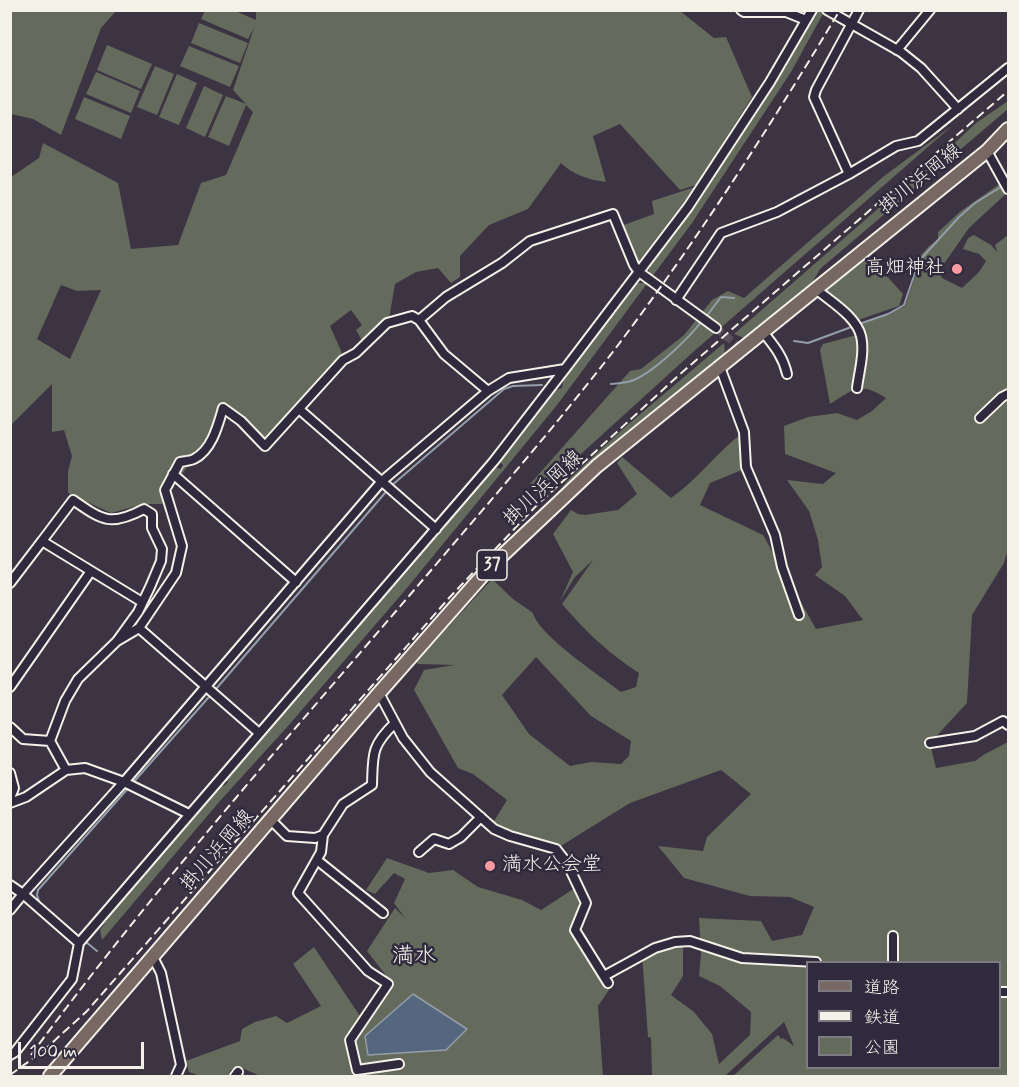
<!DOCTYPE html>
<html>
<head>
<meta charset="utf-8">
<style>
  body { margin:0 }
  #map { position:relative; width:1019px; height:1087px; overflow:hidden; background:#3c3343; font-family:Mynerve,"Klee One",sans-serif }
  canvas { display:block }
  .frame { position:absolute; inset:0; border:12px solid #f4f1e8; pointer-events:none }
  .legend { position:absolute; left:806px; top:961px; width:195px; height:108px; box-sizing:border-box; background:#2f2a3d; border:2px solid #7e7a81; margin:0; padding:8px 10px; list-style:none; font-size:18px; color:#f4f1e8 }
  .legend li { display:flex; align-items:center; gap:12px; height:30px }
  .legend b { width:30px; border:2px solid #7e7a81 }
  .scale { position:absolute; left:18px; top:1042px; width:126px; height:27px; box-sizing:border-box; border:3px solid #f4f1e8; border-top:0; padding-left:8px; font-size:18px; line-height:21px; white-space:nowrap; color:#f4f1e8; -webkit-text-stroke:4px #2f2a3d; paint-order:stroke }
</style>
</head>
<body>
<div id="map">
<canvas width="1019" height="1087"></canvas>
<div class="frame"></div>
<ul class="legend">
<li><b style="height:8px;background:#776864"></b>道路</li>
<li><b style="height:8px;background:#f4f1e8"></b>鉄道</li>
<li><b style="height:16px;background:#646a5c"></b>公園</li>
</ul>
<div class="scale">100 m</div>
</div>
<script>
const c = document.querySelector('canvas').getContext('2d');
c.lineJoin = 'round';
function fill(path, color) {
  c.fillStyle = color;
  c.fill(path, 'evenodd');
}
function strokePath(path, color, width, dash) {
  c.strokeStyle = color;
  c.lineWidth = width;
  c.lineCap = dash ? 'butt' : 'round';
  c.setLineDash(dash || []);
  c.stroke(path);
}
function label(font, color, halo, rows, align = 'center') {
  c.font = font + ' Mynerve,"Klee One",sans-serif';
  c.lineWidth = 5;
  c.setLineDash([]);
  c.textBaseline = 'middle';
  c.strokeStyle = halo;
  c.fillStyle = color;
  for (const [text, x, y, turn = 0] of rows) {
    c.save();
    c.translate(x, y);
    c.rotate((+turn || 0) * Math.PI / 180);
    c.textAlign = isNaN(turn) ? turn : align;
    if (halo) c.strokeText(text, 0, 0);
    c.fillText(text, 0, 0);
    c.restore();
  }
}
fill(new Path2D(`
  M256,10L680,11L714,38L726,37L752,97L696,185L680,190L620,124L593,136L606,182C590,180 573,175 561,163L528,209L489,225L460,256V277L451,283L438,268L416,272L395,284L389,319L362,341L356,330L362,325L351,310L330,326L342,353L265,440L223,405L209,434L162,504H144L111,513L68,493V471L72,456L64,430L52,432V384L11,425V177L39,158L43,143L118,183L131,249L178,245L201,183L226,175L253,112L246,105L229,146L208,137L226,96L246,104L233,90L254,28L248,39L201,19L205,11H235L256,20ZM61,285L77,291L101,290L70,359L37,339Z
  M10,11H116L101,28L61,135L33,119L11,114Z
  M816,11L824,12L791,72L692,223L557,405L407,588L288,726L220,801L102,940L100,930L124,895L220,783L224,786L228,782L225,778L493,467L501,469L503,465L499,461L555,390L562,388L565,373L638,283H644L650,275L648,267L682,224Z
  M199,23L248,43L240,63L191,43Z
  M107,45L152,64L141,89L97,70Z
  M189,46L239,66L230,87L180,66Z
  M155,66L174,74L157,115L137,107Z
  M96,72L140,91L131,113L86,94Z
  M177,74L197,83L179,125L159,117Z
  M204,86L223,95L205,137L186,128Z
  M84,97L130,116L121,139L75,119Z
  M1008,101V109L820,269L811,285L744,338L734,334L896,193L917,178L976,123Z
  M953,125L692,353L537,494L530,484L630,371L641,369L684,335L712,300L728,291L744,298L884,176Z
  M1008,178V192L969,228L939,271L942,278L962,288L979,272L986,261L979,254L963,249L968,238L974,235L991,245L997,252L995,245L1008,235V549L1004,563L972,615L967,703L930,743L936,768L975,761L985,754L1008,742V1076H733L778,1035L781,1039L783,1038L794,1046L784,1022L725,1076H652L651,1038L648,1037L642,954L683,941V976L671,995L694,1012L712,1034L719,1064L750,1035L751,1012L720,986L699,976L701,953L699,918L761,921L772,941L802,935L814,907L790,897L750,896L684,878L658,846L703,851L707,837L751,794L721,770L630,803L556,849L491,826L507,800L473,774L458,768L414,690L424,670L454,665L418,664L416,662L492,579L513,599L533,613C539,636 601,676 621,692L636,687L639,673C607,652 587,633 562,604L593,560L575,577L560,601L573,572L553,534L571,510L578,514L585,515L618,510L637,494L617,463L622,457L671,498C699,479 717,451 744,432L742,470L710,483L700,505L763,535L816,629L863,620L845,596L815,575L822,567L818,540L809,511L787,480L823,484L836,473L785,454L784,426L808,417L837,413L857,420L872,411L886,398C859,381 854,389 830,404L820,350L823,344L868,332H861L858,326L905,306L920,262L917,260L928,247L938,239V232L961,211ZM536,657L591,716L631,741L629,756L621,764L591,762L570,766L529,734L502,695ZM808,962H1000V1068H808Z
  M695,187L637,264L621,226L654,214L652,201Z
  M867,254L903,294L899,306L858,320L851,319L822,289Z
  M724,343L725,353L554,498L568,480L624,428Z
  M387,858L429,873L453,870L478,887L522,900L541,910L578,886L586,903L575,930L611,987L598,1006L603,1076H260L238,1066L230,1071L229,1076H200L189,1072L186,1061L240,1041L242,1029L255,1022L276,1016L287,1023L321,1006L293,964L314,947L362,1019L346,1041L359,1030L391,982L367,951L395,908L405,918L394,903L405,879L394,873L375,894L366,890Z`), '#646a5c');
const water = new Path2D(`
  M413,994L467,1029L446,1050L368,1055L365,1036Z`);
fill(water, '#54677f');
strokePath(water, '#949ea9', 1.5);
strokePath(new Path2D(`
  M706,317L721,297L734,298
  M859,324L888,314L904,305L919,261L959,217L975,203L1004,185
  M794,341L808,343L854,326
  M611,384C619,383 627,383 634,380C655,371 689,338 702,321
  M40,904L37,895L38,890L216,689L391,486L504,389L513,386L542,385
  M48,911L97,951`), '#949ea9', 2);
strokePath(new Path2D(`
  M716,328L737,345`), '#58505c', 8, [8, 4]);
const minor = new Path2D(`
  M741,10L744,12H786L806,20
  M827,10L901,52L921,68L958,109
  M897,50L930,10
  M987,151L1008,189
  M849,174L814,97L816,90L859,10
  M816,289C831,302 856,316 861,336C865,352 859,372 857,388
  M676,300L721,233L777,212L849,174L896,146L918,141L1008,68
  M419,320L446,297L502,263L530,241L613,214L634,265L639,272L716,328
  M763,332C774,346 783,356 787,374
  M720,367L744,432L746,467L775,535L782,567L799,615
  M299,409L436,529
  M980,418L1002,397L1008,394
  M173,474L296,582
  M42,541L73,500C102,520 110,527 144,509L152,514V528L162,549L161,561L150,587L138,612L117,641L78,679L65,701L50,741L66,770
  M10,583L42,541L142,602
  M139,628L259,733
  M117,641L139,628L176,573L182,546L165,490L180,462C184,461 190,461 194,459C212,450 218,425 223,408L241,421L265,446L343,360L356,353L387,323L412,316L419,320L444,354L488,391
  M10,687L91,571
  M379,693L403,738L430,772L494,829L510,836L556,849L567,863L586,903L575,930L608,983
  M10,727L23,739L50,741
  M930,743L975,736L1003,721L1008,725
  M10,773L14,788L10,798
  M10,803L26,797L66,770L85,768L124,782L189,814
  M271,820L287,836L315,838L323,835L343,804L372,785C373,754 371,746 395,723
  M323,835L321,852L298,893L368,971L388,984L350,1040L357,1070L399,1064
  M419,852L434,839L449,844L461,837L481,817
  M317,860L383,913
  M10,885L23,894L124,782L382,481L488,391L509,378L565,369L688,207L770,82L812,10
  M10,910L23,894L79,943L72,979L15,1052L10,1055
  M79,943L494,461L565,369
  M153,957L161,973L181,1065L176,1076
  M893,962V936
  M604,976L655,948L675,942L690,941L742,958L816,962
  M1000,992H1008
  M235,1076L238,1072`);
const primary = new Path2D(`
  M50,1076L379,693L490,567L597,466L987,151L1008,129`);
strokePath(minor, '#f4f1e8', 12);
strokePath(primary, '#f4f1e8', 16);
strokePath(minor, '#2f2a3d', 8);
strokePath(primary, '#776864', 12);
strokePath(new Path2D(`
  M31,1055C161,878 308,715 450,548C505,484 560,420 612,353C695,244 769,128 840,10
  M10,1075L42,1052L87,1011L449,598L537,505L679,375L1008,91`), '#f4f1e8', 2, [9, 4.5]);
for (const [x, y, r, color] of [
  [957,269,6,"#ff9aa2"],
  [490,866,6,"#ff9aa2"]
]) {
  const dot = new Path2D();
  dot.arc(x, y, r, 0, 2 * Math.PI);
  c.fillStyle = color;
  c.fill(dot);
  strokePath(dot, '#2f2a3d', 2);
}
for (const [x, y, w] of [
  [492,565,30]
]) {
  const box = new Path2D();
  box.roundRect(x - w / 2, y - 15, w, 30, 4.5);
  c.fillStyle = '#2f2a3d';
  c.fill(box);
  strokePath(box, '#f4f1e8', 1.5);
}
label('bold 18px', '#f4f1e8', null, [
  ["37",492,565]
]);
label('20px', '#f4f1e8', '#2f2a3d', [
  ["掛川浜岡線",921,180,-39],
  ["掛川浜岡線",544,489,-43],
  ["掛川浜岡線",218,851,-49]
]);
label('20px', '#f4f1e8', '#2f2a3d', [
  ["高畑神社",945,269],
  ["満水公会堂",502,866,"left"]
], 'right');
label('22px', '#f4f1e8', '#2f2a3d', [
  ["満水",414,957]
]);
</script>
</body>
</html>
